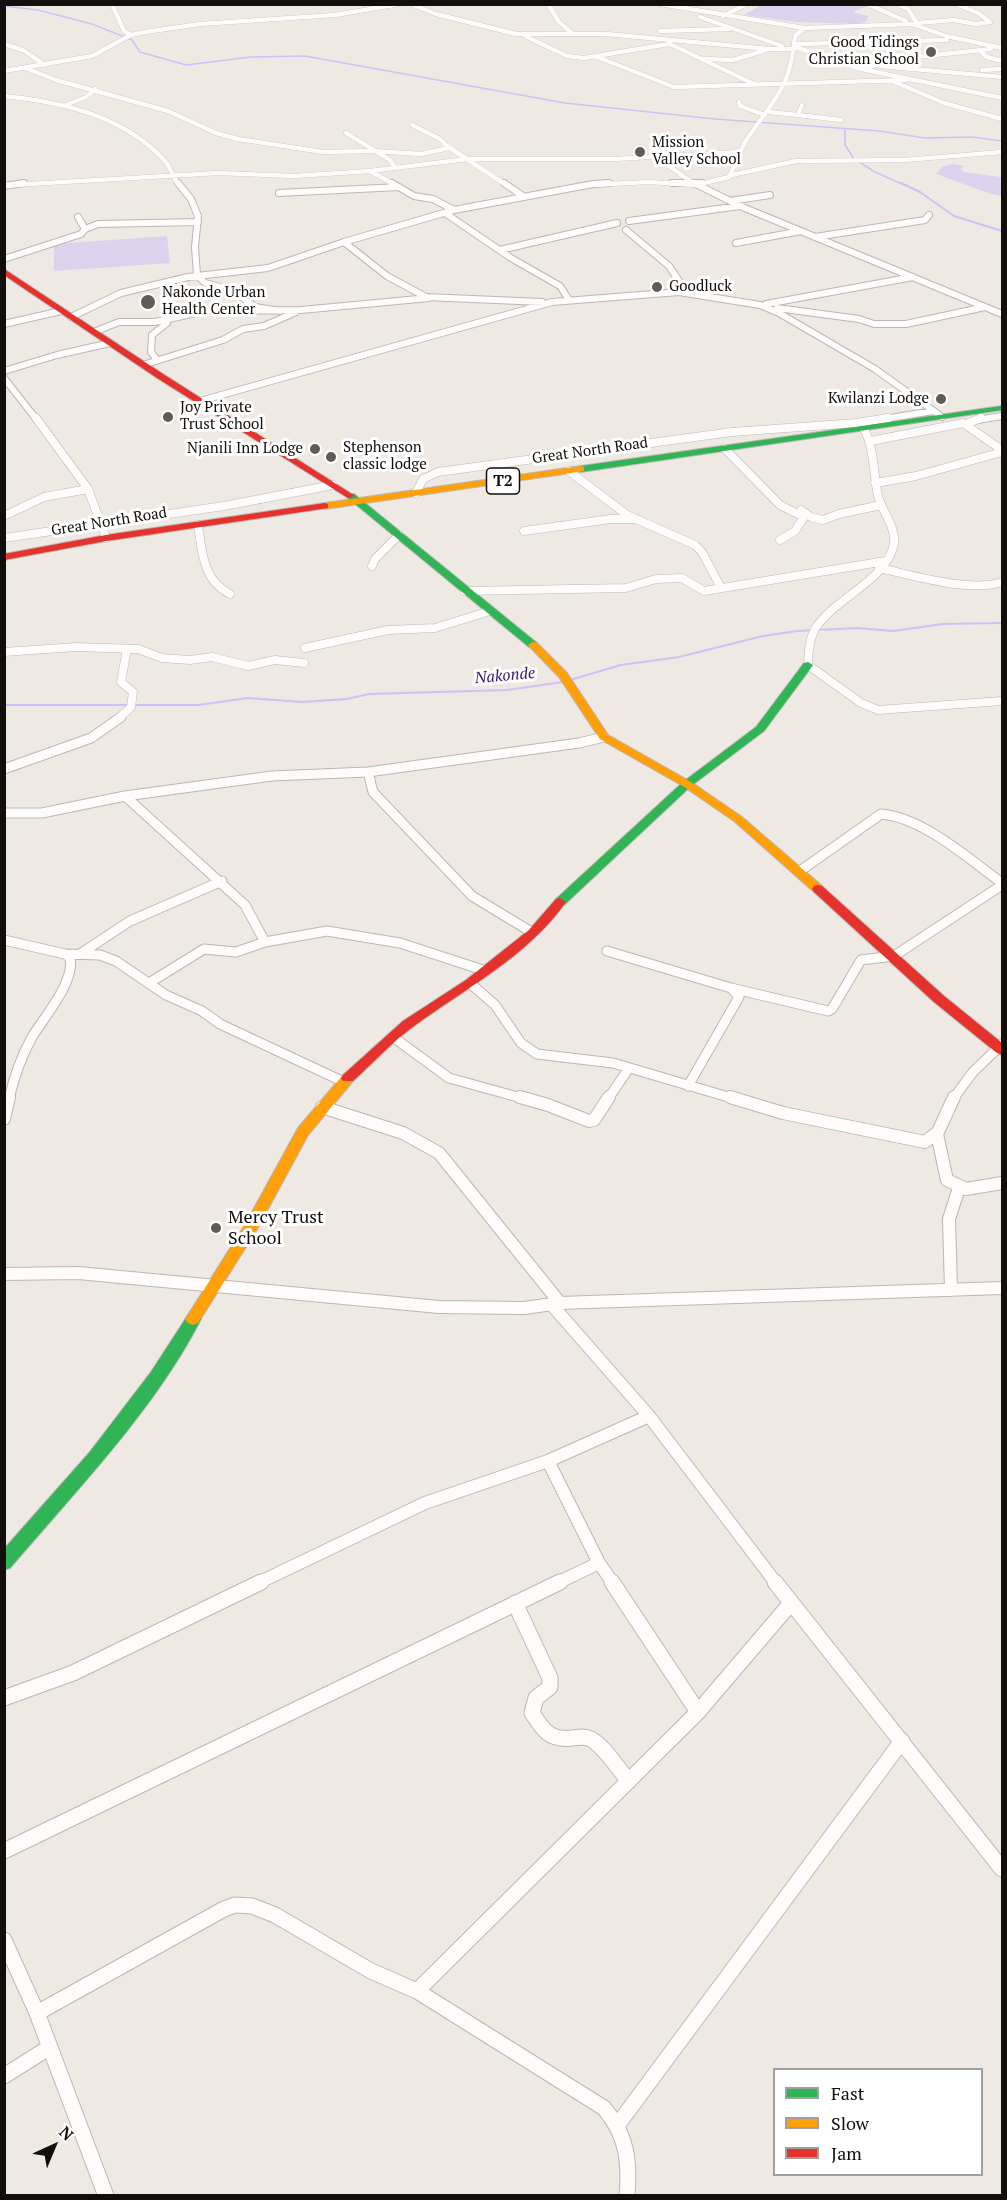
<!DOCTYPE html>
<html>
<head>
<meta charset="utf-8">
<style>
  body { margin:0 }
  #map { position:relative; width:1007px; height:2200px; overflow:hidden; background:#efe9e4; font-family:"PT Serif",serif }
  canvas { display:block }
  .frame { position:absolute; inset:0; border:6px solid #110e0b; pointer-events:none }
  .legend { position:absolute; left:773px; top:2068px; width:210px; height:108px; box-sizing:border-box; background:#fff; border:2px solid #a09f9d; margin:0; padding:8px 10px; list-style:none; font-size:18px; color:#110e0b }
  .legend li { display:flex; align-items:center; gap:12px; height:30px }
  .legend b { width:30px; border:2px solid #a09f9d }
  .north { position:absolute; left:24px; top:2116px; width:60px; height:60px; -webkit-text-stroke:4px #fff; paint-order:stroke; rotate:44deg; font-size:16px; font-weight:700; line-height:24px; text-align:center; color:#110e0b }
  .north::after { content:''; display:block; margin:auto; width:21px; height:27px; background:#110e0b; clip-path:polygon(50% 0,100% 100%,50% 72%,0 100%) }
</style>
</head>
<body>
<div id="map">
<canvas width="1007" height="2200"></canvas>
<div class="frame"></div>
<ul class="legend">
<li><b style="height:8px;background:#30b455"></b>Fast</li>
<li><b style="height:8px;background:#ff9f0a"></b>Slow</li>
<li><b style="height:8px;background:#e5322d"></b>Jam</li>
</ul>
<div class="north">N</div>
</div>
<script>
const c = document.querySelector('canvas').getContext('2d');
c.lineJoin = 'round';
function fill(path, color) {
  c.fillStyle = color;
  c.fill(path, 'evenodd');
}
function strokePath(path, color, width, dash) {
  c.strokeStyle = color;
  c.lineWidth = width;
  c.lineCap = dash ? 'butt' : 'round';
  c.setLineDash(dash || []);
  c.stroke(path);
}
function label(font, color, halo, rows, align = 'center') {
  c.font = font + ' "PT Serif",serif';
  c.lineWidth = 6;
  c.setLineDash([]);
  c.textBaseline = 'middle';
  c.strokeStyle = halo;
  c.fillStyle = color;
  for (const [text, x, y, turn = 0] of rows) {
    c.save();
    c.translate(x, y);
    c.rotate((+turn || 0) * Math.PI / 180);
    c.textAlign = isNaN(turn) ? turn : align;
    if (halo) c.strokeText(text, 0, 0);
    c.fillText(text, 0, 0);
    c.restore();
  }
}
fill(new Path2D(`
  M863,4L868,6L855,11V13L869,16L866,21L858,24L796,22L744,15L761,5Z
  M951,164L965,166L961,168L963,172L1002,177L1000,182L1002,183V196L991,194L936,174L942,167Z
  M167,236L170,263L54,271V244Z`), '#ddd2ee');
strokePath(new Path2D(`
  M4,6L38,10L92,24L132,40L140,52L186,65L251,57L305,56L565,103L715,119L879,131L925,138L972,137L1002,141
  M845,130V145L854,159
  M856,160L875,172L904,185`), '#d1c0f6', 1.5);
strokePath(new Path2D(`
  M901,183L920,192L954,216L1002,231
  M4,705H198L248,698L302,702L347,699L369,694L507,690L563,682L621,665L679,657L763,636L797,631L857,628L893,631L943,624L1002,623`), '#d1c0f6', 2);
const streetFar5 = new Path2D(`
  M112,4L124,31L131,35
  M411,4L436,14L516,34H606L769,49H795
  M548,4L559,22L572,33
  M660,4L804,28
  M867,4L906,21
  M898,4L908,9L918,25
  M723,16L747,4
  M700,17L782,46
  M917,23L954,20L976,24L990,22L978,13L956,4
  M660,31L729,29
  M525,36L567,56L584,58L669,44
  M4,44L23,50L45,65
  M670,44L754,84
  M798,44L947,40
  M795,47L861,69L1002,98
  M980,51L987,57L1002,61
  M597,57L674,87L906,80
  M705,59L733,60L766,50
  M880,66L1002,77
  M25,68L56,80L168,111L216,133L238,139L323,152L374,151L421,154L449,148
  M861,69L897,59L991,49
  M982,70L1002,69
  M4,71L92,56L131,35L145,32L200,24L335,15L400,4
  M892,81L944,103L1002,119
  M4,96C63,102 124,116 165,161C171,168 173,178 179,185
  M739,102L740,106L765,115
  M66,105L86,97L95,89
  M768,112L798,115L802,105
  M798,115L841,120
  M412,125L440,139L447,146L506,185
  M346,133L390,160L395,168
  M656,157L696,185
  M370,171L395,185
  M732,175L796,161L905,160L1002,152
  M12,185L218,173L294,176L370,171L467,159H614L740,152
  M588,185L649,182L695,185
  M696,185L729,177C735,165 740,151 747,139C775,97 790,90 795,36L804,28L912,24L946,36L1002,48`);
const streetFar4 = new Path2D(`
  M178,183L191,199L198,216L195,247L197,275L205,283L232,290L255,307L280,311
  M392,183L414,196L433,199L454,210
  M504,183L523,196
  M672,183H702
  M694,183L740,206L1002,314
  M4,186L24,183
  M279,193L399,187
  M730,201L770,195
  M445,213L511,258L560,286L569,300
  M629,221L740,206
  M85,229L98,224L198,222
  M626,230L669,266L687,293
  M815,237L925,220L929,215
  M344,242L387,276L426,297L542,302
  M736,243L801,231
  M500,250L617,223
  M4,259L81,234L85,229L78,217
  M766,304L913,277
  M777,308L859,319L874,324H906L985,307
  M71,317L121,293L188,277L268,268L344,242L454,210L593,184L609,183
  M4,324L61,311
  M94,332L119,322H155L205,311L301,310L429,298
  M157,360L151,352L152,335L167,323
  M143,365L223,340L243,329L264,326L296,312
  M4,371L57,355L110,343
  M4,378L37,420
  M200,401L552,302L679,292L760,305L779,313L875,369L942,417
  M878,420L933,411
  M977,420L1002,416`);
const streetFar3 = new Path2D(`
  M36,418L88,489L106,538
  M966,424L981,418
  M864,429C875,450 873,473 878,496C882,511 896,527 894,543C889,579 833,599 815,629C809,640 808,653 808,665L861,703L878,710L1002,701
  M871,441L963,423L1002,450
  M725,449L780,505L804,517L795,531L780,540
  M569,471L627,515L695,545L702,552L721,588
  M875,483L916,476L1002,452
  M416,493L423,479L438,472L732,432L856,423L888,418
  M801,510L811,517L823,520L839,514L881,505
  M4,516L44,497L88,489
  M198,525C202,552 203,581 230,594
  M524,531L611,519H634
  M4,538L224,506L333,485
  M372,566L375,559L399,535
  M879,568C912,575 970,593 1002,582
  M465,591L626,588L656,579L682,578L704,591L886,561
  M305,648L388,630L435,628L490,611
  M4,652L76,647L138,649L162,658L190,660L212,657L248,666L275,660L304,663
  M119,718L131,707L133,692L121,682L127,649`);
const streetFar2 = new Path2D(`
  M4,769L91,738L121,717
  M368,772L373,792L472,896L533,933
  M125,796L245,905L265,942
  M4,813H42L125,796L272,776L368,772L579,743L604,737
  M800,871L881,814C922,817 969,859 1002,883
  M4,940L65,954L70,958C75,982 45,1016 32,1037C21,1057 14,1077 9,1099
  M607,951L731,988L828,1011L832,1009L861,960L894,956L1002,885
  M65,954L100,955L116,961L166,995L202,1011L220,1024L344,1082
  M80,954L130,921L222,881
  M149,983L204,949L236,952L265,942L327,931L400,943L486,971
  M470,983L495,1005L521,1043L537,1054L613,1063L735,1099
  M393,1037L449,1078L525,1099
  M688,1086L739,997L732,989
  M608,1099L629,1068
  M953,1099L973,1072L1002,1044`);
const streetFar1 = new Path2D(`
  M520,1097L548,1105L589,1121L594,1120L609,1097
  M730,1097L783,1113L925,1142L938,1132L954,1097
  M322,1107L403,1133L439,1153L560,1303
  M4,1119L9,1097
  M937,1134L947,1180L966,1189L1002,1183
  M4,1274L78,1273L439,1307L524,1308L560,1303L1002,1288
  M951,1290L949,1219L959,1188
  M551,1304L649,1416L776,1583
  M548,1461L599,1563L613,1583
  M258,1583L425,1503L548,1461L649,1416
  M557,1583L599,1563`);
const street = new Path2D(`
  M612,1582L698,1712
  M775,1582L1002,1869
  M515,1603L550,1678V1687L536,1698L532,1713C543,1730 550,1741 572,1738C579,1737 585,1736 591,1739C606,1748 617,1768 629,1781
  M4,1698L73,1673L261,1582
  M4,1851L560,1582
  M4,1940L37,2013L106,2196
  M417,1991L698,1712L791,1603
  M37,2013L224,1909L235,1905L252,1906L275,1915L371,1971L417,1991L604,2108C627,2135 630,2162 627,2196
  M4,2076L50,2047
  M619,2123L902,1741`);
const fast = new Path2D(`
  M1002,406V410L581,472L577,469L581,466Z
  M348,494H354L537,643V647H529L348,498Z
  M808,662L813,665L764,731L691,786L564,905H556L554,902L556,899L683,782L756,727L804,663Z
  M193,1313L198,1315L201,1319C156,1408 75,1492 10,1568L4,1570V1549L89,1453L151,1372L188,1315Z`);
const slow = new Path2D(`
  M581,466L584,467V471L325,509L321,506L325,503Z
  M533,642L537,643L567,673L608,735L691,782L742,817L822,886L824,889L822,892H814L734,821L683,786L600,739L559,677L528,645Z
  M348,1073L355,1078L353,1081L308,1135L256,1231L198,1323L193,1325L188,1323L185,1319L188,1315L246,1223L298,1128L343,1075Z`);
const jam = new Path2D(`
  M4,269L163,374L355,496L348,498L157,378L4,275Z
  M325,503L328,504V508L106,541L4,560V554L106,535Z
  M818,885L822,886L944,996L1002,1043V1055L997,1053L934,1002L814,892L812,889L814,886Z
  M560,898L566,902C528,956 466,988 414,1026C392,1042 373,1063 353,1081H343L341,1078L343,1075L403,1021L466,980L529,930L556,899Z`);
strokePath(streetFar5, '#bbb7b4', 5);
strokePath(streetFar4, '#bbb7b4', 8);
strokePath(streetFar3, '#bbb7b4', 9);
strokePath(streetFar2, '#bbb7b4', 11);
strokePath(streetFar1, '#bbb7b4', 14);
strokePath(street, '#bbb7b4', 17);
strokePath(fast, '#bbb7b4', 2);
strokePath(slow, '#bbb7b4', 2);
strokePath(jam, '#bbb7b4', 2);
strokePath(streetFar5, '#fdfcfb', 4.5);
strokePath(streetFar4, '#fdfcfb', 6);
strokePath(streetFar3, '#fdfcfb', 8);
strokePath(streetFar2, '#fdfcfb', 9);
strokePath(streetFar1, '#fdfcfb', 12);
strokePath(street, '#fdfcfb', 15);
fill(fast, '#30b455');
fill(slow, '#ff9f0a');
fill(jam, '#e5322d');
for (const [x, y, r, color] of [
  [931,52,6,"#5f5b57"],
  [640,152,6,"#5f5b57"],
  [657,287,6,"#5f5b57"],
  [148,302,8,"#5f5b57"],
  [941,399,6,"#5f5b57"],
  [168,417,6,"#5f5b57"],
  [315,449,6,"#5f5b57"],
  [331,457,6,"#5f5b57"],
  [216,1228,6,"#5f5b57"]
]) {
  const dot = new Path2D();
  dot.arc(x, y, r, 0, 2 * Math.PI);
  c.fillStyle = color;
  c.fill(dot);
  strokePath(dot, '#fff', 2);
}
label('15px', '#110e0b', '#fff', [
  ["Good Tidings",919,43,"right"],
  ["Christian School",919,60,"right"],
  ["Mission",652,143],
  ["Valley School",652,160],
  ["Goodluck",669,287],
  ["Nakonde Urban",162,293],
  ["Health Center",162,310],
  ["Kwilanzi Lodge",929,399,"right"],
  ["Joy Private",180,408],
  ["Trust School",180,425],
  ["Stephenson",343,448],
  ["classic lodge",343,465],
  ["Njanili Inn Lodge",303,449,"right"]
], 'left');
label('15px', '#110e0b', '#fff', [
  ["Great North Road",590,451,-8],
  ["Great North Road",109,522,-9]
]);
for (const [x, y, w] of [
  [503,481,33]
]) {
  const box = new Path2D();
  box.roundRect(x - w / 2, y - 13, w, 26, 4.5);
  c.fillStyle = '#fff';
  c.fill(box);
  strokePath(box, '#110e0b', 1.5);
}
label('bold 16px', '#110e0b', null, [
  ["T2",503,481]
]);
label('italic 16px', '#3a126d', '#fff', [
  ["Nakonde",505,676,-5]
]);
label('18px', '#110e0b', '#fff', [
  ["Mercy Trust",228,1218],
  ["School",228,1239]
], 'left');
</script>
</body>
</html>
